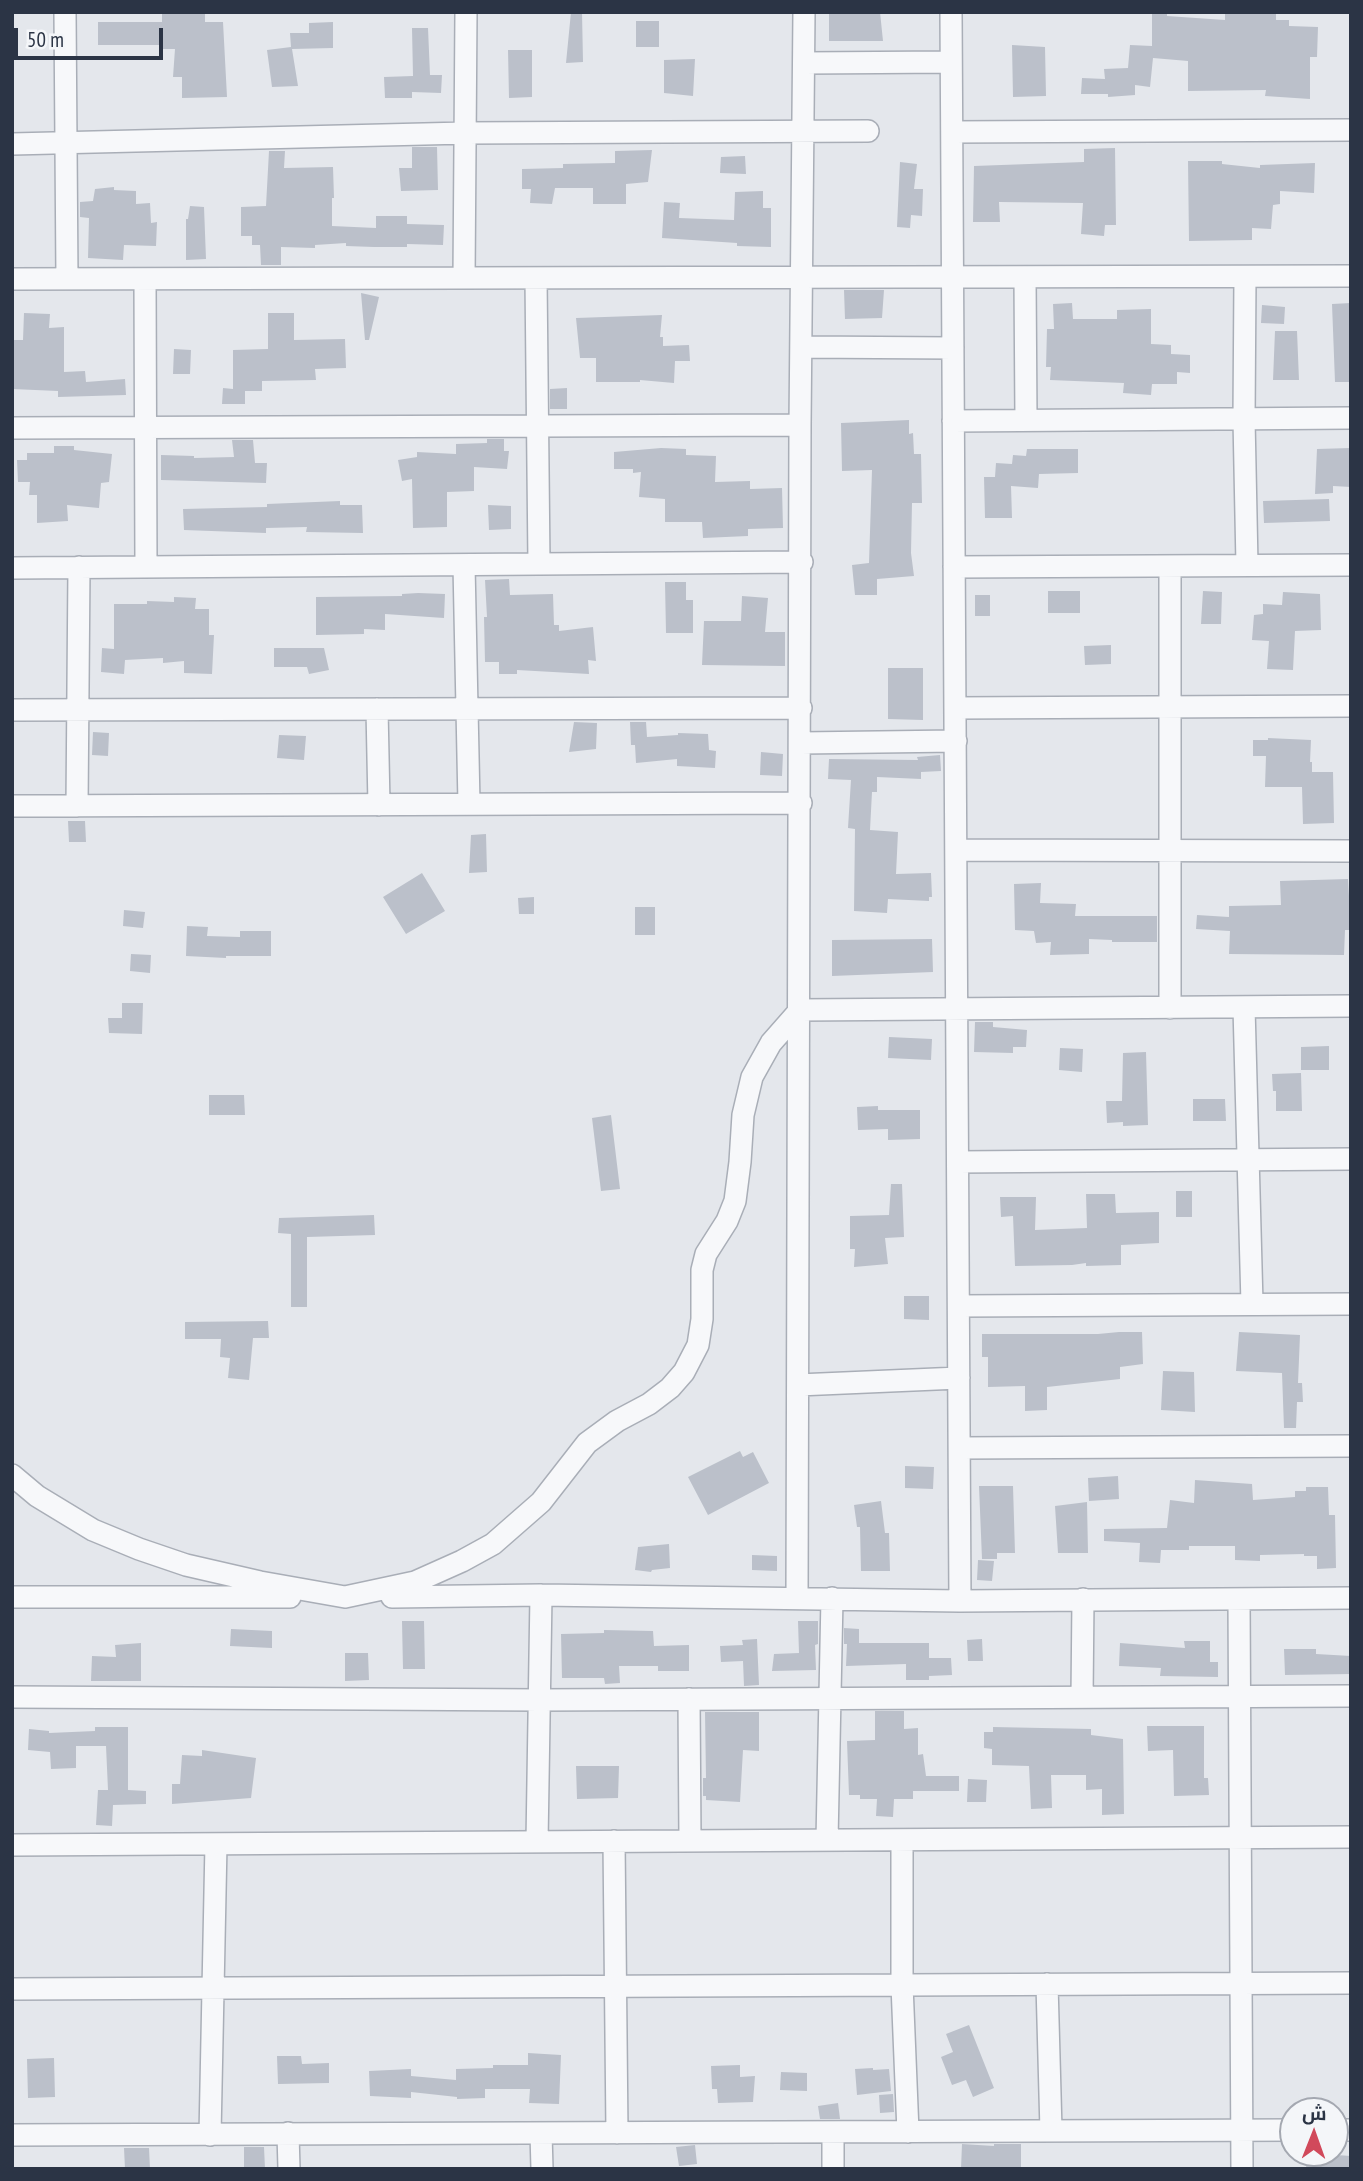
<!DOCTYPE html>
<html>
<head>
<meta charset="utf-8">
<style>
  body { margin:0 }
  #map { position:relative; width:1363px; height:2181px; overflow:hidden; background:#e4e7ec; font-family:"PT Sans Narrow",Cairo,sans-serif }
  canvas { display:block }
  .frame { position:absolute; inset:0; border:14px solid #2b3445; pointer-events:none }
  .north { position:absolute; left:1279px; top:2097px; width:70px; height:70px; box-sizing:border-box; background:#f4f6f9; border:2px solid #a4a8b1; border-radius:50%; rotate:1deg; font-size:19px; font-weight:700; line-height:28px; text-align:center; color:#2b3445 }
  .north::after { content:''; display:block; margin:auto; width:24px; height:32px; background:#d1495b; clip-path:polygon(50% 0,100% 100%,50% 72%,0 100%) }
  .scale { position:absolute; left:14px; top:28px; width:149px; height:32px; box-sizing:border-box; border:4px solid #2b3445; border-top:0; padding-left:9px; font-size:21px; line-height:24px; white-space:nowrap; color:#2b3445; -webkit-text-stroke:5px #f4f6f9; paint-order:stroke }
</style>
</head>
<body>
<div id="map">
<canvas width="1363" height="2181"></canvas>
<div class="frame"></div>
<div class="north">ش</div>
<div class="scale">50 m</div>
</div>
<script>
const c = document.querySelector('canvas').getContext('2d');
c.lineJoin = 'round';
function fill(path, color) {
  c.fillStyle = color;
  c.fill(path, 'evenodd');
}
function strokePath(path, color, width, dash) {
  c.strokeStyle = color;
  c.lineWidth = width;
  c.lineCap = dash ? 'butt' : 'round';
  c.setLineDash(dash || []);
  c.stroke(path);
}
fill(new Path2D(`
  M162,12H205V22H223L227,97L182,98V77H173L175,49H163V45H98V22H162Z
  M571,12H582L583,62L566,63Z
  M829,12H880L883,41H829Z
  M1152,12H1167V16L1225,20V12H1276V20H1289V26L1318,27L1317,57H1310V99L1265,96L1266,90L1188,91V61L1153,58L1150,87L1135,85V95L1108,97V94H1081L1082,78L1105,79L1104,69L1128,68L1130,45L1152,46Z
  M636,21H659V47H636Z
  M333,22V48L292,49L298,86L272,87L267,50L291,47L290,33H309V23Z
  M412,28H428L430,75H442L441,93L412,92V98H385L384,77L413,76Z
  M1012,45L1045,47L1046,96L1013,97Z
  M508,50H532V97L509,98Z
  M695,59L693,96L664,93V60Z
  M412,147H437L438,190L401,191L399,168H412Z
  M1115,148L1116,225H1105L1104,236L1081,234L1083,203L999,202L1000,222H973L974,166L1084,162V149Z
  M652,150L648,182L626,184V204H593V188H555L552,204L530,203L531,189H522V169L563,168V164L615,163V151Z
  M269,151H285L284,168L333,167L334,198H332V226L376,228V216H407V224L444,225L443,245L407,244V247H374L346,246V243L315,245V248L281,247V265H261L260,245H252V236H241V207L266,206Z
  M745,156L746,174L720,173L721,157Z
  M1188,161H1222V164L1260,168V165L1315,163L1314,193L1280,191V204L1273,205L1271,229L1252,228V240L1189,241Z
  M900,162L917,164L914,189H923L922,216L911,215L910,228L897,227Z
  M114,187V190L136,191V204L150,203L151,223L157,222L156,246L124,245L123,260L88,258L89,218L80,217V202L93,201L95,189Z
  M763,191V208H771V247L737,246V243L662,238L664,202L680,203L679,218L734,220L735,192Z
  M190,206L204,207L206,259L186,260V219H188Z
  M844,290H884L882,318L845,319Z
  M361,293L379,297L369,340H365Z
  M1072,303L1073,319H1117V310L1151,309V344L1171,345V354L1190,355V373L1177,372V384H1152L1151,395L1123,393L1124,383L1050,380L1051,367H1046L1047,329H1054L1053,304Z
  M1351,303V382H1335L1332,304Z
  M1262,305L1285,307L1284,324L1261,323Z
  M24,313L50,314L49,328L64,327V372L85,371L86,382L125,379L126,395L58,397V391L12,389V340H23Z
  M268,313H294V340L345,339L346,368L315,369L316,380L262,381V391H245V404H222L223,388L233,389V350L268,349Z
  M662,315L660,337H663V346L689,345L690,361H675L674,383L640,380V382H596V358H580L576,318Z
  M1275,331H1297L1299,380H1273Z
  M174,349L191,350L190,374H173Z
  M567,388V409H550V389Z
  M909,420V434L913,433L914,454H921L922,503H912L911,553L914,576L877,579V595H855L852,565L869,563L872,470L842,471L841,423Z
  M487,439H504V451H509L507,469L474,467V491L447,492V527L413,528L412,479L402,481L398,460L417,457V452L456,454V444L487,443Z
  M232,440H253L255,463H267L266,483L161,480V455L194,456V458L234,457Z
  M54,446H74V450L112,454L109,482L101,483L99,508L67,505L68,521L37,523V495H29L30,482H18L17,460H27V453H54Z
  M661,448L686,449V455L716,456L715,482L750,481V489L782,488L783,528L748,529V536L703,538L702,522H665V499L639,497L641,472L633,473V469H614V452Z
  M1351,448V487L1333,486V493L1315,494L1317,449Z
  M1027,449H1078V473L1039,474L1038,488L1011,486L1012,518H985L984,477H995L996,463L1012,464L1013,455L1026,456Z
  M1329,499L1330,521L1264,523L1263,501Z
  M340,501V505H362L363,533L306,532L307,527L266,528V533L184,530L183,509L267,507V504Z
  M488,505L511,506V529L489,530Z
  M509,579L510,595L553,594L554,625H559V631L593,627L596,661L588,660L589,674L517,670V674H499V662H485L484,617H487L485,580Z
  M665,582H686V600H693V633H666Z
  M1048,591H1080V613H1048Z
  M1203,591L1222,592L1221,624H1201Z
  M1283,592L1320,594L1321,630L1295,631L1293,670L1267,669L1269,641L1252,640L1254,615L1263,614V604L1282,605Z
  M418,593L445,594L444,618L385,614V630L364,629V634L316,635V597L402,596V594Z
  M975,595H990V616H975Z
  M742,596L768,598L765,632H785V666L702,665L704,621H741Z
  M174,597L196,598L195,609H209V635H214L212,674L184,673V661L163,663V658L125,660L124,674L101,672L102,648L114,649V604H147V601L174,602Z
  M1111,645V664L1085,665L1084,646Z
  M274,648H324L329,670L309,674L307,667H274Z
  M888,668H923V720L888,719Z
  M574,722L597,723L596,749L569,752Z
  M630,722H646L647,737L678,735V733L708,734L709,750L716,751L715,768L677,766V759L636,763L635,745H631Z
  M93,732L109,733L108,756L92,755Z
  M279,735L306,736L304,760L277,758Z
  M1268,738L1311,740L1310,762H1312V772H1333L1334,823L1303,824L1302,787H1265L1266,756H1253V740H1268Z
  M761,752L783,754L782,776L760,775Z
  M940,755L941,771L921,772V779L877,777V792H872L870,830L898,832L896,874L931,873L932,897H929V901L888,899L887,913L854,911L855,829L848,828L851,780L828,779L829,759L918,760L917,757Z
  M68,821H85L86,842H69Z
  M486,834L487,872L469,873L471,835Z
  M422,873L445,911L406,934L383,897Z
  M1348,879L1351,930H1345L1344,955L1229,954L1230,931L1196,929L1197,915L1229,917V906L1281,905L1280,881Z
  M1041,883L1040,903L1076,904L1075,916H1157V942H1112V940L1089,939V954L1050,955L1051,942L1036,943L1034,931L1015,930L1014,884Z
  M534,897V914H519L518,898Z
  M635,907H655V935H635Z
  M124,910L145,912L143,928L123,926Z
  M187,926L208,927L207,936L240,937V931H271V956H226V958L186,956Z
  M932,939L933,972L832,976V940Z
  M131,954L151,955L150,973L130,971Z
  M122,1003H143L142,1034L109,1033L108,1018H122Z
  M975,1022H993V1027L1027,1030L1026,1047H1013V1053L974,1052Z
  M889,1037L932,1039L931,1060L888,1058Z
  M1329,1046V1070H1301V1047Z
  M1060,1048L1083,1049L1082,1072L1059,1070Z
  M1146,1052L1148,1125L1123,1126V1122L1107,1123L1106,1101H1122L1123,1053Z
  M1301,1073L1302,1111H1276V1091H1273L1272,1074Z
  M209,1095H244L245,1115H209Z
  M1193,1099H1225L1226,1121H1193Z
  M878,1106V1110H920V1139L888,1140V1129L858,1130L857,1107Z
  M611,1115L620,1189L601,1191L592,1118Z
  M891,1184H902L904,1237L885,1238L888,1264L854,1267L855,1249H850V1216L889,1215Z
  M1176,1191H1192V1217H1176Z
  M1086,1194H1115L1116,1213L1159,1212V1243L1121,1245V1265L1086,1266V1263L1072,1265L1015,1266L1013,1216L1001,1217L1000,1197H1036L1035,1230L1087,1228Z
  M374,1215L375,1235L307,1237V1307H291V1234L278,1233L279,1218Z
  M904,1296H929V1320L904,1319Z
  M268,1321L269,1338H253L249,1380L228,1378L230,1358L220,1357L221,1339H185V1322Z
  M1119,1332H1142L1143,1364L1120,1367V1379L1047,1387V1410L1025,1411V1386L988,1387V1357H982V1334H1098Z
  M1239,1332L1300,1335L1298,1383H1302L1303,1402H1297L1296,1428H1284L1282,1373L1236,1371Z
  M1163,1371L1194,1372L1195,1412L1161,1410Z
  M740,1451L743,1457L753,1452L769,1483L708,1515L688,1477Z
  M905,1466L934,1467L933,1489L905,1488Z
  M1118,1476L1119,1499L1089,1501L1088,1478Z
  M1195,1480L1252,1484L1253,1500L1295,1497V1491H1306V1487H1328L1329,1515H1335L1336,1568L1317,1569V1556H1304V1554L1260,1555V1561L1235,1560V1546H1189V1550H1161L1160,1563L1139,1562L1140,1543L1104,1541V1529L1167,1528L1170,1500L1194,1503Z
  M979,1486H1013L1015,1553H997V1559H982Z
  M881,1501L885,1533H889L890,1571H861L860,1527H857L854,1505Z
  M1087,1502L1088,1553H1058L1055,1506Z
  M669,1544L670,1568L652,1570L651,1572L635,1570L638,1547Z
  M752,1555L777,1556V1571L752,1570Z
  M978,1560L994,1561L992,1581L977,1580Z
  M402,1621H424L425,1669H403Z
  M798,1621H818V1644L815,1645L816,1670L772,1671L774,1654L799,1653Z
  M844,1628L859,1629V1643H929V1658H951L952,1675L929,1676V1680H906V1664L846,1666L847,1644H844Z
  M231,1629L272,1631V1648L230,1646Z
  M604,1630L653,1631L654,1646L689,1645V1671H658V1666H619L620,1683L605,1684L604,1678H562L561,1634L604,1633Z
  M757,1639L759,1685L744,1686L743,1661L721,1662L720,1646L743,1645L742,1640Z
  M982,1639L983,1661H968L967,1640Z
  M1184,1641H1210V1662H1218V1677L1160,1676L1161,1668L1119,1666L1120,1643L1185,1648Z
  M141,1643V1681H91L92,1656L116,1657L115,1645Z
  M1284,1649H1316V1654L1351,1656V1674L1285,1675Z
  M345,1653H368L369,1680L345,1681Z
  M875,1711H904V1729L918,1728V1755L923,1754L926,1776H959V1791H913V1799H894L893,1817L876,1816L877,1799H860V1795H849L847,1741L875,1740Z
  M705,1712H759V1751L743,1750L740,1802L706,1800V1796H703V1778H706Z
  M1147,1726H1204V1778H1208L1209,1795L1174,1796L1173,1750L1148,1751Z
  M95,1727H128V1790L146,1791V1804L113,1805L112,1826L96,1825L98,1790H108L106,1746H76V1768L51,1769L50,1752L28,1750L29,1729L49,1731V1733L95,1731Z
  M993,1727L1091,1729V1735L1123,1739L1124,1814L1102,1815V1789L1086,1790V1775H1051L1052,1808L1031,1809L1029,1766L992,1765V1749L984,1748V1732H993Z
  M202,1750L256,1758L251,1798L172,1804V1784H180L182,1755L202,1756Z
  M576,1766H619L618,1798L577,1799Z
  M968,1779L987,1780L986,1802H967Z
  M969,2025L994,2088L973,2097L966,2080L952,2085L941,2057L953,2052L946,2034Z
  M528,2053L561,2055L559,2104L529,2103L530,2089H485V2098L457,2099V2097L411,2092V2098L370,2096L369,2071L411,2069V2076L456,2080V2069L493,2068V2065H528Z
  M277,2056H301L302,2064L329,2063V2083L278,2084Z
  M54,2058L55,2097L28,2098L27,2059Z
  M740,2065V2077L755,2076L753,2102L718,2103L717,2089H712L711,2066Z
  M873,2068V2070L889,2069L891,2091L857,2095L855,2069Z
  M781,2072L807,2073V2091L780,2090Z
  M893,2094L894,2112L880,2113L879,2095Z
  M838,2103L840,2119H820L818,2106Z
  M962,2144L994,2146V2144H1021V2169H961Z
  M695,2145L697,2164L679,2166L676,2147Z
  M244,2147H264L265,2169H244Z
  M124,2148H149L150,2169H125Z
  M1307,2153L1351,2156V2169H1306Z`), '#bbc0ca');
const street = new Path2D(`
  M65,12L67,279
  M951,12L960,1601
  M804,63L951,62
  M952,132L1351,130
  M12,144L465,133L868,131
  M1245,277L1244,419L1247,565
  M464,278L466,12
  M536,278L539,564
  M1025,278L1026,420
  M12,279L1351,276
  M145,279L146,567
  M802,347L953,348
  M953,421L1351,418
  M12,428L800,425
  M464,565L469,804
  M954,567L1351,565
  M12,568L802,562
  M955,708L1351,706
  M377,709L379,805
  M12,710L801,708
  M801,743L956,741
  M12,806L801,803
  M77,806L79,567
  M956,850L1351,851
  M1244,1007L1252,1304
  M1170,1008V566
  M958,1162L1351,1159
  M959,1306L1351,1304
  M798,1385L959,1378
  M960,1448L1351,1446
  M12,1475L37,1496L93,1530L139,1549L186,1565L260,1582L345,1597L415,1582L462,1561L493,1544L541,1502L587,1443L617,1421L649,1404L670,1388L684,1372L698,1345L702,1319V1270L706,1254L727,1221L735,1201L740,1162L743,1115L752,1077L771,1043L800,1010L1351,1006
  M12,1597H290
  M392,1597L541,1595L960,1601L1351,1598
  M797,1598L800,425L804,12
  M1239,1599L1242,2169
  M12,1697L540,1700L1351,1696
  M1082,1697L1083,1599
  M689,1699L690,1841
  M827,1840L832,1598
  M902,1840V1985L908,2132
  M614,1841L617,2133
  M537,1842L541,1595
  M12,1845L1351,1837
  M1047,1984L1051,2131
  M12,1989L1351,1983
  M1335,2130H1351
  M833,2132V2169
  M288,2133L289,2169
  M541,2133L542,2169
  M12,2135L1293,2130
  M210,2135L216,1844`);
strokePath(street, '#a9aeb7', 24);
strokePath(street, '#f7f8fa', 21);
</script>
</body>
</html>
